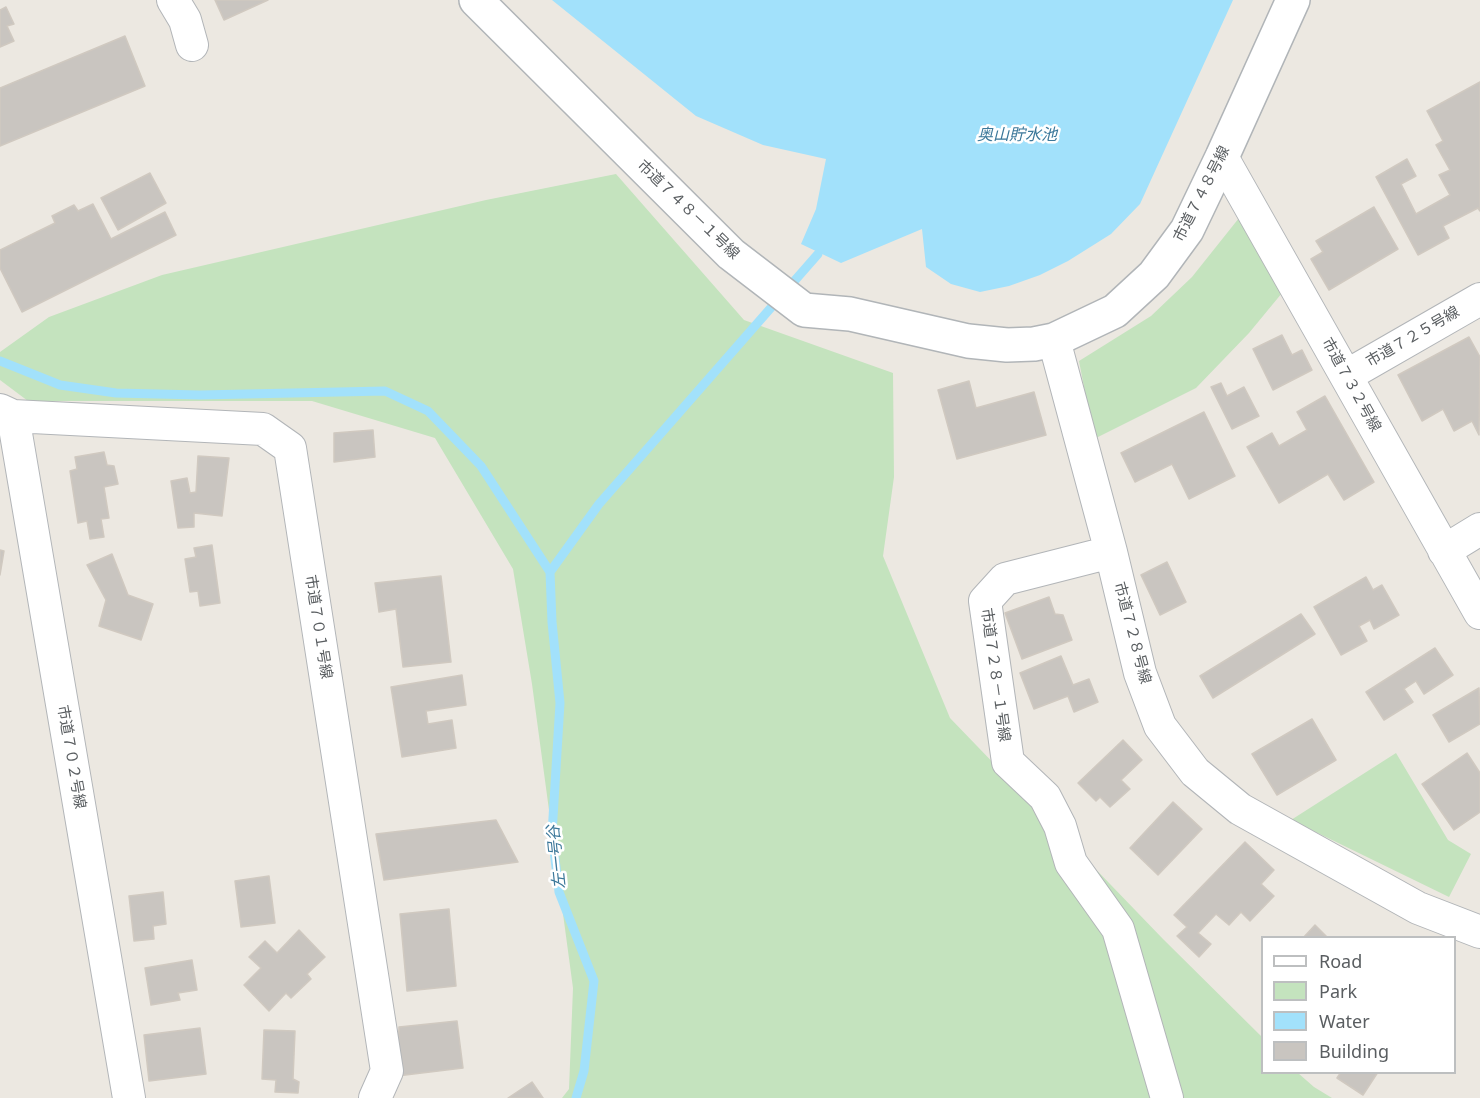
<!DOCTYPE html>
<html>
<head>
<meta charset="utf-8">
<style>
  body { margin:0 }
  #map { position:relative; width:1480px; height:1098px; overflow:hidden; background:#ece8e1; font-family:"Noto Sans",sans-serif }
  canvas { display:block }
  .legend { position:absolute; left:1261px; top:936px; width:195px; height:138px; box-sizing:border-box; background:#fff; border:2px solid #bdbfc0; margin:0; padding:8px 10px; list-style:none; font-size:18px; color:#5a5e61 }
  .legend li { display:flex; align-items:center; gap:12px; height:30px }
  .legend b { width:30px; border:2px solid #bdbfc0 }
</style>
</head>
<body>
<div id="map">
<canvas width="1480" height="1098"></canvas>
<ul class="legend">
<li><b style="height:8px;background:#fff"></b>Road</li>
<li><b style="height:16px;background:#c4e3be"></b>Park</li>
<li><b style="height:16px;background:#a2e1fb"></b>Water</li>
<li><b style="height:16px;background:#c9c5c0"></b>Building</li>
</ul>
</div>
<script>
const c = document.querySelector('canvas').getContext('2d');
c.lineJoin = 'round';
function fill(path, color) {
  c.fillStyle = color;
  c.fill(path, 'evenodd');
}
function strokePath(path, color, width, dash) {
  c.strokeStyle = color;
  c.lineWidth = width;
  c.lineCap = dash ? 'butt' : 'round';
  c.setLineDash(dash || []);
  c.stroke(path);
}
function label(font, color, halo, rows, align = 'center') {
  c.font = font + ' "Noto Sans","Noto Sans JP",sans-serif';
  c.lineWidth = 5;
  c.setLineDash([]);
  c.textBaseline = 'middle';
  c.strokeStyle = halo;
  c.fillStyle = color;
  for (const [text, x, y, turn = 0] of rows) {
    c.save();
    c.translate(x, y);
    c.rotate((+turn || 0) * Math.PI / 180);
    c.textAlign = isNaN(turn) ? turn : align;
    if (halo) c.strokeText(text, 0, 0);
    c.fillText(text, 0, 0);
    c.restore();
  }
}
fill(new Path2D(`
  M616,174L744,320L893,373L894,477L883,556L950,718L1163,939L1262,1037V1072L1298,1073L1314,1087L1332,1098H562L569,1089L573,988L532,684L513,569L435,438L312,401H28L0,380V352L49,317L162,275L486,200Z
  M1239,218L1282,293L1249,333L1196,388L1094,439L1079,361L1151,316L1192,277Z
  M1396,753L1448,840L1471,854L1449,897L1291,820Z`), '#c4e3be');
fill(new Path2D(`
  M552,0H1233L1140,204L1111,234L1068,261L1040,275L1009,286L980,292L951,284L926,267L922,229L841,263L801,244L816,209L826,159L763,145L696,116Z`), '#a2e1fb');
strokePath(new Path2D(`
  M0,361L60,385L116,393L200,395L385,391L428,411L481,466L550,572
  M550,572L552,622L560,703L552,834L559,892L594,981L584,1071L576,1098
  M550,572L599,504L818,254`), '#a2e1fb', 9);
const building = new Path2D(`
  M215,0H268L224,20Z
  M6,7L14,24L7,26L14,41L0,47V10Z
  M125,36L145,86L0,146V88Z
  M1480,82V211L1478,208L1443,226L1449,238L1418,255L1376,177L1407,159L1416,176L1401,184L1416,214L1450,195L1439,175L1450,170L1436,145L1443,141L1427,111Z
  M150,173L166,203L118,230L101,198Z
  M93,204L111,239L165,212L176,235L22,312L0,268V250L55,223L52,216L74,205L78,211Z
  M1374,207L1398,249L1329,290L1311,259L1323,252L1316,241Z
  M1282,335L1292,355L1302,350L1312,370L1273,390L1253,349Z
  M1469,337L1480,357L1479,435L1472,421L1454,431L1443,409L1422,421L1398,375Z
  M969,381L976,408L1034,392L1046,435L957,459L938,390Z
  M1221,383L1227,396L1244,387L1259,416L1232,429L1211,387Z
  M1325,396L1374,482L1344,500L1328,474L1279,503L1247,447L1272,433L1279,446L1307,430L1297,412Z
  M1204,412L1235,476L1189,499L1172,464L1135,482L1121,453Z
  M373,430L375,457L334,462V433Z
  M104,452L107,465L114,466L118,484L104,487L109,518L101,519L104,537L90,539L87,521L78,523L70,471L77,469L75,457Z
  M198,456L229,458L222,516L194,513V527L178,528L171,481L187,478L190,493L196,492Z
  M212,545L220,603L200,606L198,591L190,592L185,559L196,557L194,548Z
  M0,550L4,551L0,575Z
  M112,554L128,595L153,604L141,640L99,626L106,600L87,565Z
  M1167,562L1186,602L1160,615L1141,575Z
  M441,576L451,662L403,667L396,609L379,612L375,583Z
  M1366,577L1373,590L1382,585L1399,615L1374,629L1370,620L1359,626L1367,641L1341,655L1314,607Z
  M1049,597L1055,614L1063,615L1072,640L1022,659L1005,613Z
  M1301,614L1315,634L1213,698L1200,676Z
  M1435,648L1453,675L1424,694L1416,681L1404,689L1413,702L1384,720L1366,692Z
  M1061,656L1073,685L1089,679L1098,702L1074,712L1068,696L1034,709L1020,673Z
  M462,675L466,705L426,711L428,724L452,720L456,748L402,757L391,687Z
  M1479,688L1480,724L1449,742L1433,715Z
  M1312,719L1336,760L1277,795L1252,754Z
  M1123,740L1142,760L1121,780L1130,789L1110,807L1100,797L1096,801L1078,783Z
  M1467,753L1480,773V812L1454,830L1422,784Z
  M1173,802L1202,829L1158,875L1130,848Z
  M496,820L518,862L384,880L376,834Z
  M1245,842L1274,870L1261,884L1274,896L1250,921L1241,912L1229,925L1216,914L1198,933L1211,944L1199,957L1177,936L1187,927L1174,915Z
  M269,876L275,923L241,927L235,881Z
  M163,892L166,924L153,926L154,939L134,941L129,896Z
  M449,909L456,986L407,991L400,914Z
  M1315,925L1328,938H1303Z
  M299,930L325,957L307,974L311,979L291,998L286,993L269,1011L244,985L261,968L249,957L265,941L277,953Z
  M192,960L197,990L178,993L180,1000L151,1005L145,968Z
  M457,1021L463,1068L397,1076L399,1027Z
  M200,1028L206,1074L149,1081L144,1035Z
  M264,1030L295,1031L293,1079L299,1082L298,1093L275,1092L276,1080L262,1079Z
  M1341,1072H1378L1363,1095L1337,1078Z
  M532,1082L543,1098H508Z`);
fill(building, '#c9c5c0');
strokePath(building, '#d0c9c0', 1.5);
const street = new Path2D(`
  M173,0L185,20L192,45
  M1222,157L1480,613
  M1054,340L1111,552L1140,673L1160,726L1195,772L1240,809L1418,908L1480,932
  M1346,376L1480,299
  M0,410L13,416L263,429L290,448L387,1071L375,1098
  M13,416L129,1098
  M1444,551L1480,529
  M1111,552L1005,579L985,601L1008,762L1045,797L1060,826L1071,863L1118,929L1167,1098`);
const secondary = new Path2D(`
  M476,0L731,254L804,310L850,314L968,341L1007,345L1034,344L1054,340L1115,311L1154,275L1187,230L1222,157L1293,0`);
strokePath(street, '#b2b5b8', 34);
strokePath(secondary, '#b1b5b8', 36);
strokePath(street, '#fff', 32);
strokePath(secondary, '#fff', 33);
label('15px', '#5a5e61', '#fff', [
  ["市道７４８号線",1202,194,-63],
  ["市道７４８－１号線",688,210,44],
  ["市道７２５号線",1413,337,-30],
  ["市道７３２号線",1351,385,61],
  ["市道７０１号線",318,627,81],
  ["市道７２８号線",1132,633,75],
  ["市道７２８－１号線",995,675,82],
  ["市道７０２号線",71,757,80]
]);
label('italic 16px', '#3c789a', '#fff', [
  ["奥山貯水池",1017,135],
  ["左一号谷",557,857,-96]
]);
</script>
</body>
</html>
